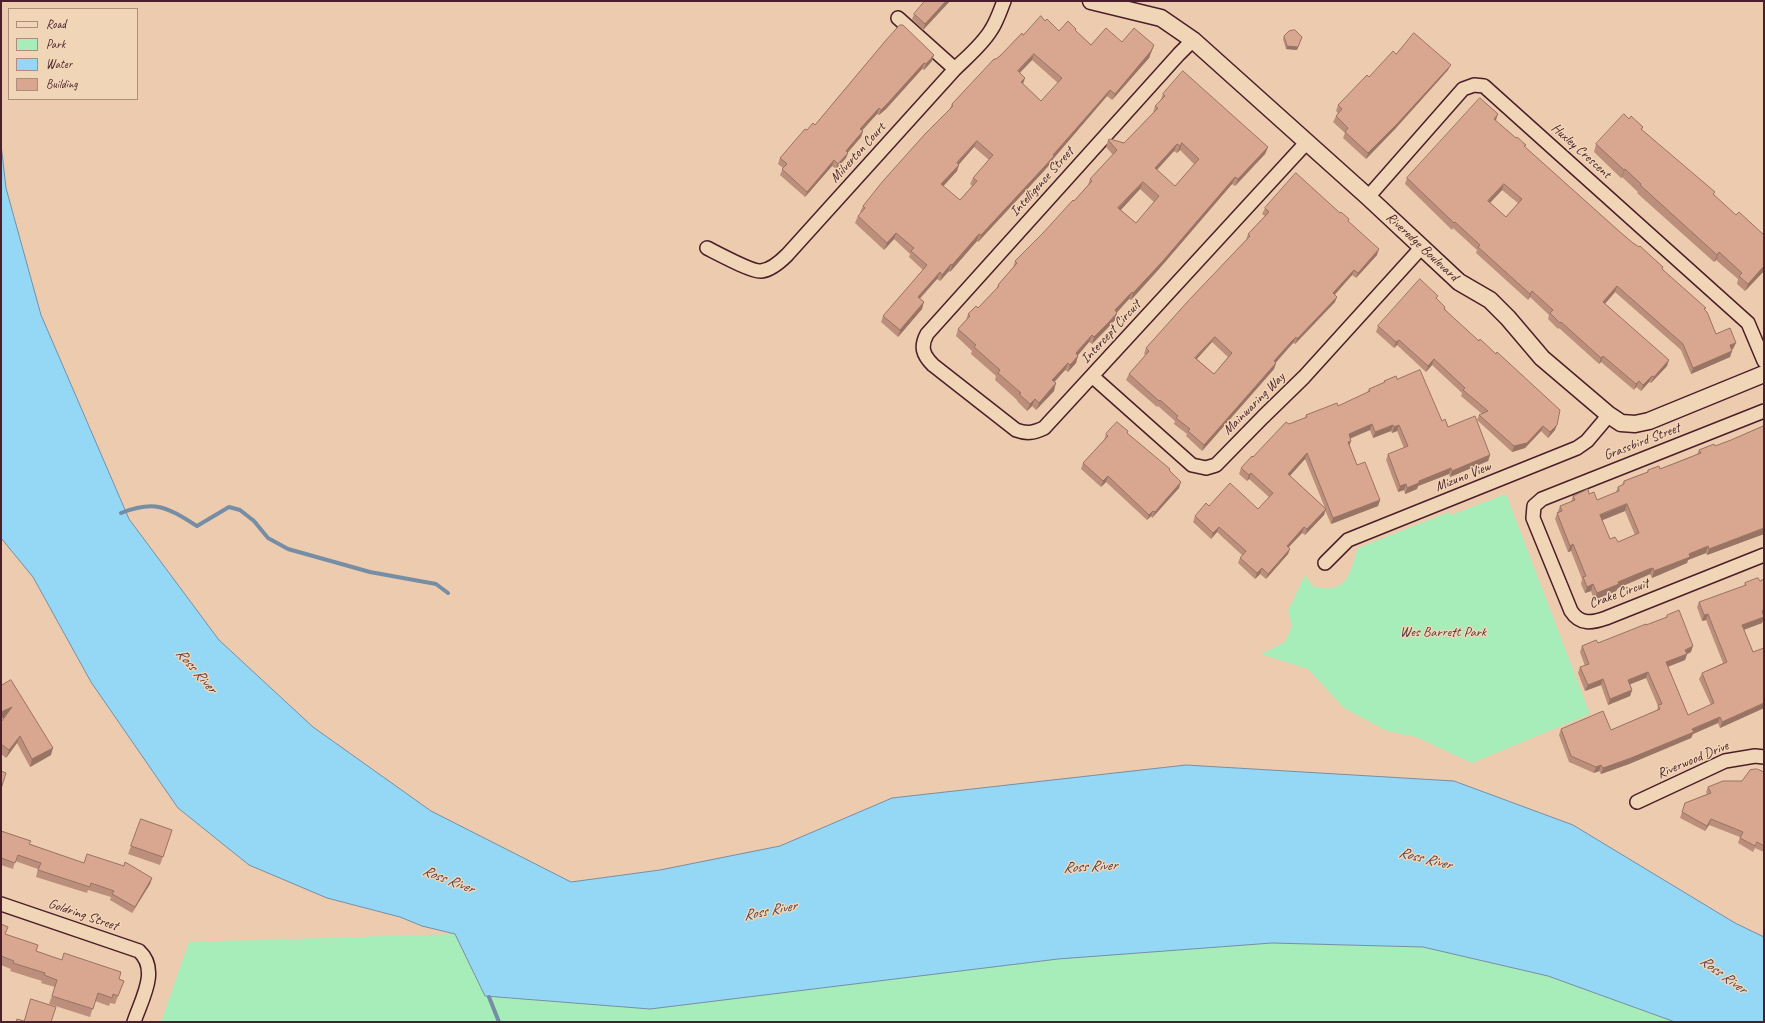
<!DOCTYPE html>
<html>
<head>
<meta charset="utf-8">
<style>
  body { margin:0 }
  #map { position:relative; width:1765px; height:1023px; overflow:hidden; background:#edcbae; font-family:Caveat,sans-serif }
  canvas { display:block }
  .frame { position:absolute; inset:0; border:2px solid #4a1f2b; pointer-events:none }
  .legend { position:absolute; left:8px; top:8px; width:130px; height:92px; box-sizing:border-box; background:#f0d6b7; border:1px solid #ae8d7f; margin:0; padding:5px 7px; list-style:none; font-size:12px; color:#4a1f2b }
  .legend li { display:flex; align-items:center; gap:8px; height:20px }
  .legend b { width:20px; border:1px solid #ae8d7f }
</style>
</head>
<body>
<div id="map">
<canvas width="1765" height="1023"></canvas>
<div class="frame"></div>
<ul class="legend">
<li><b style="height:5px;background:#f0d6b7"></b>Road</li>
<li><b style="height:11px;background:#a6edb9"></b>Park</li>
<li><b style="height:11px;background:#94d8f6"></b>Water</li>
<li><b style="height:11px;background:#d9a68f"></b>Building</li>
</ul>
</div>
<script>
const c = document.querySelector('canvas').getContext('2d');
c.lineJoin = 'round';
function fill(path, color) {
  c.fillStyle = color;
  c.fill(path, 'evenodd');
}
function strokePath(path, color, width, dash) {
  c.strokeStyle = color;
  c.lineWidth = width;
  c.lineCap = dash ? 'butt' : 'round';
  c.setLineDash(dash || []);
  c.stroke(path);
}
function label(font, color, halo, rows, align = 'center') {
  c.font = font + ' Caveat,sans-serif';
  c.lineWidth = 3;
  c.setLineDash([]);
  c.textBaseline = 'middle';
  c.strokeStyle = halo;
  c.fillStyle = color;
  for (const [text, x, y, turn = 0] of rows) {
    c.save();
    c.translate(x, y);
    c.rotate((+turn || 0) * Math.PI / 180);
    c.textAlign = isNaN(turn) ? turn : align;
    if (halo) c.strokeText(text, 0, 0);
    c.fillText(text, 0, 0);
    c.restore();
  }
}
fill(new Path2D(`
  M1506,494L1590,714L1472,763L1416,737L1387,731L1344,708L1308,669L1261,654L1285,642L1292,626L1288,611L1305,575L1312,586C1347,595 1349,576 1358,548L1449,512L1451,515Z
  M455,934L485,996L650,1009L1058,959L1272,943L1423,947L1548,976L1675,1022H161L189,942Z`), '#a6edb9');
const water = new Path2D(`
  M1,144L6,188L41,315L129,519L219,640L313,727L431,811L571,882L660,870L780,846L892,798L1186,765L1454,781L1573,825L1735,923L1764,937V1022H1675L1548,976L1423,947L1272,943L1058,959L650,1009L485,996L455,934L422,926L400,917L327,898L249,865L178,808L91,682L33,577L1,538Z`);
fill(water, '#94d8f6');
strokePath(water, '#768ea5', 1);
strokePath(new Path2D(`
  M121,513C156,499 168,508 197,526L229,507L240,510L254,521L268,538L288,549L370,572L436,584L448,593
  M489,997L499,1022`), '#768ea5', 4);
const minor = new Path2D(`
  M898,18L955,69
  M1193,40L1179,54L927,334C920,347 923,355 933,365L1016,430C1027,434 1033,433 1044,428L1306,143
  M1368,197L1463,89L1474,85L1484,86L1748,323L1764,361
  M707,248C717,253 752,272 761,271C771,270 780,262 787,255L955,69C967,57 982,45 991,30C997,21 1000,11 1004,1
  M1092,376L1192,465L1206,468L1216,465L1263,417L1304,377L1421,248
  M1764,411L1542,499L1534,506L1533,518L1571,611C1580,625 1592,623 1606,618L1764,555
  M1325,563L1348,540L1577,448L1587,441L1609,415
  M1637,802L1725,761L1755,756L1764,757
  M1,904L139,951C160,970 141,1000 134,1022`);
const tertiary = new Path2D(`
  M1091,1L1161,18L1193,40L1368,197L1459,282L1490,300L1508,318L1542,358L1609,415L1621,423L1635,424L1649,421L1764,374`);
strokePath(minor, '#4a1f2b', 16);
strokePath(tertiary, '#4a1f2b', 19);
strokePath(minor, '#f0d6b7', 13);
strokePath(tertiary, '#f0d6b7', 16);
fill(new Path2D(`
  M950,1L923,30L912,19L914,14Z
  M1045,21L1059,31L1076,29V31L1091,45L1122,42L1154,45L1149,58L1112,100L1107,96L1053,159L1051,163L1043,172L978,242L977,241L950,272L949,271L940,281L937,279L920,299L922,309L898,337L881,322L883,316L923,270L909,257L910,254L894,239L884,250L855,223L858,216L861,213L860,212L863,206L949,110L952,104L996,59L1023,35ZM1032,60L1058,83L1041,101L1023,84L1020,73ZM974,147L989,160L973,178L970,184L972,186L960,200L943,186L957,171L959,164Z
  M1284,36L1297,50L1286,49L1283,39Z
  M887,39L932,61L924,70L922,69L886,109L879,115L877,114L862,130L863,131L861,137L847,153L846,158L836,169L832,166L805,197L780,175L783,168L778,164L780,158L807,130L815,125Z
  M1396,54L1448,70L1395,129L1366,159L1343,138L1345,133L1333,122L1336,116L1338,113L1336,111L1338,105L1369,77Z
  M1163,94L1268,147L1265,154L1235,186L1232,184L1159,269L1131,300L1129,299L1117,312L1115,320L1107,329L1092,344L1089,342L1078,355L1076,363L1068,372L1065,370L1054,382V391L1036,410L1032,406L1027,411L1017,401V400L995,380L996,376L971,354L972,351L956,336L958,329L966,320L968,314L978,308L996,289L998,285L1013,268L1015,261L1043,233L1074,201L1088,185L1090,179L1113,155L1106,147L1108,140L1124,143L1126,141L1153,113L1155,106L1160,101ZM1180,150L1194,164L1175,186L1157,170L1174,151L1177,153ZM1140,189L1154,202L1136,223L1121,210Z
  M1629,119L1643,127L1642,130L1714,194L1764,271L1745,291L1737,284L1738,279L1716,260L1714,262L1637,193L1638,192L1622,177L1621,178L1594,152L1596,144Z
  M1496,121L1516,138L1526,145L1525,147L1620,232L1662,269L1705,310L1716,334L1733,349L1732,350V351L1730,357L1691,374L1681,350L1615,292L1605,304L1667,366L1651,383L1649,382L1641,391L1636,387L1634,390L1601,362L1599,364L1559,328L1558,329L1548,319L1549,315L1530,297L1528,300L1476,253L1477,250L1453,228L1452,230L1405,184L1407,178ZM1502,190L1518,203L1506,217L1490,203Z
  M1265,208L1340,213L1349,219L1348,222L1377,255L1356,278L1352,275L1335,294V302L1295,344L1293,343L1289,347L1276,362V363L1274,369L1202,451L1186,436L1187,434L1174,424L1175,421L1158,406L1157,407L1126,380L1129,374L1146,355L1144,354L1146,348L1246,240L1248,234L1265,216L1262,214ZM1212,342L1228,357L1214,374L1197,359Z
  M1437,299L1445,309L1555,430L1548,438L1541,431L1525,448L1512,452L1477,420L1479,415L1482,414L1461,396L1462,393L1432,365L1426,372L1397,345L1394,348L1376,332L1378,326Z
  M1397,379L1448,427L1490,455L1488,461L1450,477L1449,474L1418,486L1417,489L1405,494L1404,490L1398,492L1386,460L1388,454L1404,448L1397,431L1392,433L1391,431L1373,438L1370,430L1350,438V446L1357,465L1380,500L1378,506L1331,524L1325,510L1324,515L1305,535L1302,533L1289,547L1290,549L1288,554L1266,579L1260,574L1255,579L1238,563L1240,558L1242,555L1217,532L1211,539L1193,522L1195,516L1209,506L1258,509L1269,497L1249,479L1247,481L1239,474L1241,468L1289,424L1305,418L1306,415L1338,406L1367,393L1369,389L1383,383L1384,381ZM1305,459L1325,508L1290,476Z
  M1764,426V534L1707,555L1706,553L1688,560L1687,563L1652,578L1650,574L1646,576L1618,588L1616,591L1594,600L1591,591L1585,593L1581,584L1582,579L1571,551L1568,552L1555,519L1560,506L1571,502L1573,496L1589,494L1597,500L1616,492L1618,487L1622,485L1624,481L1647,472L1648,470L1660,469L1697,454L1699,450L1715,446L1731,440ZM1625,511L1635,535L1618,542L1610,539L1602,520Z
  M1127,433L1169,471L1179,488L1152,518L1151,516L1147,520L1106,482L1101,487L1081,469L1083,463L1104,440L1106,434Z
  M1764,579V618L1762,623L1744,630L1753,652L1764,648V708L1720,728L1718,723L1693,734L1691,738L1629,764L1601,774L1599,771L1594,773L1569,762L1559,735L1561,729L1611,730L1657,710L1658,706L1646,678L1630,684L1632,690L1630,696L1608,705L1601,685L1585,691L1578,673L1580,667L1585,666L1580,652L1582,646L1598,643L1646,625L1666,618L1667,615L1691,652L1687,654L1685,660L1668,667L1688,715L1711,705L1699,679L1702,673L1723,663L1706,620L1702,621L1697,607L1699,602L1744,586L1745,583L1760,581Z
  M1,686L51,755L30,767L17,743L6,758L1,754V722L5,717Z
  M1764,772V852L1755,848L1753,852L1738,843L1740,837L1709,825L1705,831L1680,818L1685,803L1707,794L1706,792L1708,787L1742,781Z
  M141,819L172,830L160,865L128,854Z
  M1,831L29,844L84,863L152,878L150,884L132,913L110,900L111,897L88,890L87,893L36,877L38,869L15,861L13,869L1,865Z
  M1,924L5,934L36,951L124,981L115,1004L110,1003L109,1006L95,1001L90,1017L49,1004L55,987L41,983L42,981L10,971L11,969L1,965Z`), '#bb8f7b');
fill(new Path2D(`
  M946,1H950L923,30L925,24Z
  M1302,37L1297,50L1286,49L1287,46Z
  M1154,45L1149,58L1112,100L1115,94Z
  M1034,54L1032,60L1015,77L1018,71Z
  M934,55L932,61L924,70L926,64Z
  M924,63L922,69L886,109L879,115L881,110Z
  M1451,65L1448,70L1395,129L1366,159L1368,153Z
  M1025,78L1023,84L1021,82Z
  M1110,90L1107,96L1053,159L1051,163L1043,172L978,242L981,235L1053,155Z
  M879,108L877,114L858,135L860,129Z
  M1498,114L1496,120L1492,125L1494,119Z
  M863,131L861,137L844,157L846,151Z
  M977,141L974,147L955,169L957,163Z
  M1182,143L1180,150L1177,153L1180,146Z
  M1177,144L1174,151L1152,175L1155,168Z
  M1268,147L1265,154L1235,186L1238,179Z
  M848,153L846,158L836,169L838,164Z
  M834,160L832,166L805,197L807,192Z
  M959,165L957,171L939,191L941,184Z
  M1625,169L1622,177L1621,178L1624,170Z
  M1235,177L1232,184L1159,269L1131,300L1133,293Z
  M1143,182L1140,189L1116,215L1118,208Z
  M1504,184L1502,190L1486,207L1488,201Z
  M896,233L894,239L884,250L887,243Z
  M979,234L977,241L950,272L952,265Z
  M1379,249L1377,255L1356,278L1358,273Z
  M1719,252L1716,260L1714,262L1717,255Z
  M951,264L949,271L940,281L942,275Z
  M1764,266V271L1745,291L1748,284Z
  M1354,270L1352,275L1331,299L1333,293Z
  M940,272L937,279L915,303L918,297Z
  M1617,286L1615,292L1601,308L1603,302Z
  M1532,291L1530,297L1528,300L1530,294Z
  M1132,292L1129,299L1112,318L1115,310Z
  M1337,297L1335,302L1295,344L1297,339Z
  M924,302L922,309L898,337L900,330Z
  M1117,313L1115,320L1092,344L1094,337Z
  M1092,335L1089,342L1073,361L1076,353Z
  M1215,337L1212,342L1193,363L1195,358Z
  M1296,337L1293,343L1272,367L1274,361Z
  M1399,340L1397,345L1394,348L1396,342Z
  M1736,343L1733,349L1728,351L1730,345Z
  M1732,351L1730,357L1691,374L1693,368Z
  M1078,356L1076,363L1068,372L1070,365Z
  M1603,356L1601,362L1599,364L1601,358Z
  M1434,359L1432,365L1426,372L1428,366Z
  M1669,360L1667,366L1651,383L1654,377Z
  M1068,363L1065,370L1050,387L1052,380Z
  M1276,363L1274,369L1202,451L1204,445Z
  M1652,376L1649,382L1641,391L1643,385Z
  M1639,381L1636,387L1634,390L1636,384Z
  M1056,383L1054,391L1036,410L1039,403Z
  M1035,399L1032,406L1027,411L1030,404Z
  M1372,424L1370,430L1347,440L1349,434Z
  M1393,425L1391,431L1373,438L1375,432Z
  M1399,425L1397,431L1392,433L1394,427Z
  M1557,425L1555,430L1548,438L1550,432Z
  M1543,426L1541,431L1525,448L1512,452L1514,446Z
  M1351,441L1349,447L1348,442Z
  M1307,453L1305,459L1286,480L1288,474Z
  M1490,455L1488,461L1450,477L1452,471Z
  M1451,468L1449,474L1418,486L1417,489L1405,494L1407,488L1419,481Z
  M1251,473L1249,479L1247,481L1249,475Z
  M1108,476L1106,482L1101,487L1103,481Z
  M1181,482L1179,488L1152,518L1155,512Z
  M1406,484L1404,490L1398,492L1400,486Z
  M1380,500L1378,506L1331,524L1333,518Z
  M1627,504L1625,511L1598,522L1600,515Z
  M1326,509L1324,515L1305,535L1307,529Z
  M1153,511L1151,516L1147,520L1149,515Z
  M1219,527L1217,532L1211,539L1213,533Z
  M1304,527L1302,533L1285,551L1287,546Z
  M1764,528V534L1707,555L1709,549Z
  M1573,544L1571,551L1568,552L1570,546Z
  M1708,546L1706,553L1688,560L1687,563L1652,578L1654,571L1689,554Z
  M1290,549L1288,554L1266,579L1268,574Z
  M1262,568L1260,574L1255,579L1257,573Z
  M1653,568L1650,574L1618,588L1616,591L1594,600L1597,593L1618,582Z
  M1593,584L1591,591L1585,593L1587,587Z
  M1708,614L1706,620L1702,621L1704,615Z
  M1764,617L1762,623L1740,631L1742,625Z
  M1693,646L1691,652L1683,656L1685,650Z
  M1687,654L1685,660L1664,668L1666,662Z
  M1648,672L1646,678L1626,686L1628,680Z
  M1603,679L1601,685L1585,691L1588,685Z
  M1632,690L1630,696L1608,705L1610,699Z
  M1764,703V708L1720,728L1722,722Z
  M12,707L10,715L1,719V712Z
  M1720,717L1718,723L1693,734L1691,738L1629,764L1601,774L1603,768Z
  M20,736L17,743L6,758L9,750Z
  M53,748L51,755L30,767L32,759Z
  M1601,765L1599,771L1594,773L1596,767Z
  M1711,819L1709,825L1705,831L1707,826Z
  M152,878L150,884L132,913L135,907Z`), '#987464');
const building = new Path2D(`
  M925,1H946L925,24L914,14Z
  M1041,16L1045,21L1047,19L1059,31L1068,21L1076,29L1075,30L1091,45L1106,28L1122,42L1134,28L1154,45L1151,51L1115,94L1110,90L1053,155L1054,156L1045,166L981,235L979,234L952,265L951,264L942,275L940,272L918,297L924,302L900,330L883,316L927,265L911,251L914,248L896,233L887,243L858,216L865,208L863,206L883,181L925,134L953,106L952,104L994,59H996L1000,56L1022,33L1023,35ZM1034,54L1062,78L1041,101L1021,82L1025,78L1018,71ZM977,141L993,155L973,178L977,181L960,200L941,184L959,165L957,163Z
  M900,25H903L934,55L926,64L924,63L888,103L881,110L879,108L860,129L863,131L846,151L848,153L838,164L834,160L807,192L782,169L787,164L780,158L805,129L807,130L813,123L815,125L887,39Z
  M1295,30L1302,37L1298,47L1287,46L1284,36L1289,31Z
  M1414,33L1451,65L1397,124L1368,153L1345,132L1348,128L1336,116L1342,109L1338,105L1367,75L1369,77L1393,51L1396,54Z
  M1183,71L1268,147L1238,179L1235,177L1162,262L1133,293L1132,292L1115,310L1117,313L1109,322L1094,337L1092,335L1076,353L1078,356L1070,365L1068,363L1052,380L1056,383L1039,403L1035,399L1030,404L1019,394L1021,393L998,373L1000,370L974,347L976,345L958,329L970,316L968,314L976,306L978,308L999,286L998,285L1017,263L1015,261L1043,233L1073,200L1074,201L1092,181L1090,179L1117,150L1108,140L1110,139L1124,143L1126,141L1158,108L1155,106L1165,96L1163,94ZM1182,143L1199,159L1175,186L1155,168L1177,144L1180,146ZM1143,182L1159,196L1136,223L1118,208Z
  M1480,98L1498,114L1494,119L1516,138L1517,137L1526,145L1524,146L1620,232L1633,243L1639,247L1640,246L1653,258L1663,267L1662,269L1706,308L1704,309L1707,312L1716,334L1730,328L1736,343L1730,345L1732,351L1693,368L1683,344L1617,286L1603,302L1669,360L1654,377L1652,376L1643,385L1639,381L1636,384L1603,356L1601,358L1561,322L1560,323L1550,313L1553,310L1532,291L1530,294L1478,247L1480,245L1455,222L1454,223L1407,178ZM1504,184L1522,199L1506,217L1488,201Z
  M1624,114L1629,119L1631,116L1643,127L1641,129L1715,192L1713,194L1736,215L1739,212L1764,235V266L1748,284L1739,276L1742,273L1719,252L1717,255L1640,185L1641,184L1625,169L1624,170L1596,144Z
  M1296,173L1340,213L1341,212L1349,219L1348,221L1379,249L1358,273L1354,270L1333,293L1337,297L1297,339L1296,337L1291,342L1274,361L1276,363L1204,445L1188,431L1190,429L1176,418L1178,416L1160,400L1159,401L1129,374L1149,351L1146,348L1189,300L1250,236L1248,234L1269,212L1265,208ZM1215,337L1232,353L1214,374L1195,358Z
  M1420,279L1438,296L1436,298L1445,307L1444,309L1479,341L1480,339L1496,354L1497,352L1560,410L1557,425L1550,432L1543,426L1527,443L1514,446L1479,415L1488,411L1463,390L1465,388L1434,359L1428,366L1399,340L1396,342L1378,326Z
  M1420,370L1442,421L1445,419L1448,427L1475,416L1490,455L1452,471L1451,468L1419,481V483L1407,488L1406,484L1400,486L1388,454L1408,446L1399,425L1394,427L1393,425L1375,432L1372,424L1349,434L1351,441L1348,442L1357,465L1365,462L1380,500L1333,518L1307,453L1288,474L1326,509L1307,529L1304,527L1287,546L1290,549L1268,574L1262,568L1257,573L1240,558L1246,551L1219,527L1213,533L1195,516L1206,503L1209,506L1230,483L1258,509L1273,493L1251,473L1249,475L1241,468L1252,456L1253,457L1286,422L1289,424L1307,417L1306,415L1337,403L1338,406L1370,391L1369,389L1385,382L1384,381L1396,376L1397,379Z
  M1117,422L1128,431L1127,433L1170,469L1169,470L1181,482L1155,512L1153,511L1149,515L1108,476L1103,481L1083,463L1108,436L1106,434Z
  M1764,426V528L1709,549L1708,546L1689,554L1690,557L1654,571L1653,568L1649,569L1618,582L1619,584L1597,593L1593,584L1587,587L1583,577L1586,576L1573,544L1570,546L1557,513L1562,511L1560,506L1575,500L1573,496L1588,489L1589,494L1594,492L1597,500L1619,491L1618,487L1624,484V481L1648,472V470L1659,466L1660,469L1701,453L1699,450L1714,444L1715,446L1731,440ZM1627,504L1639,533L1618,542L1615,537L1610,539L1600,515Z
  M1758,578L1760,581L1764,579V610L1762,611L1764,617L1742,625L1753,652L1764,648V703L1722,722L1720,717L1692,729L1694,732L1631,758L1603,768L1601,765L1596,767L1571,756L1561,729L1603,711L1611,730L1660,709L1658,705L1662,704L1648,672L1628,680L1632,690L1610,699L1603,679L1588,685L1580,667L1589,664L1582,646L1596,640L1598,643L1646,624V625L1667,617V615L1679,610L1693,646L1685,650L1687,654L1666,662L1688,715L1714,703L1702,673L1727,662L1708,614L1704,615L1699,602L1746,585L1745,583Z
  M11,680L53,748L32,759L20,736L9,750L1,744V722L12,707L1,712V686Z
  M1757,769L1764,772V846L1757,842L1755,846L1740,838L1743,832L1711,819L1707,826L1682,812L1685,803L1711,793L1708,787L1723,781H1742L1750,770Z
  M1,771L6,773L1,789Z
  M141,819L172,830L163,857L131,846Z
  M1,831L31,841L29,844L84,863L87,854L124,866L125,862L152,878L135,907L112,894L114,891L91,883L90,887L38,870L41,863L18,855L15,863L1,858Z
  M1,924L8,927L5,934L38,945L36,951L62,960L64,953L121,972L119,979L124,981L118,996L113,994L112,998L98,993L93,1009L52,996L57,980L44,975L45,973L13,963L14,961L1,956Z
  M31,999L56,1007L51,1022H16L17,1019L24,1021Z`);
fill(building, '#d9a68f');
strokePath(building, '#987464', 1);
label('14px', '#4a1f2b', '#f0d6b7', [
  ["Huxley Crescent",1581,151,42],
  ["Milverton Court",858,153,-48],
  ["Intelligence Street",1042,182,-48],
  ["Riveredge Boulevard",1422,247,43],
  ["Intercept Circuit",1111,332,-47],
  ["Mainwaring Way",1254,404,-45],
  ["Grassbird Street",1642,442,-21],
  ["Mizuno View",1463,477,-22],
  ["Crake Circuit",1619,594,-20],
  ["Riverwood Drive",1693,760,-23],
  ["Goldring Street",83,915,19]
]);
label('14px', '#583e40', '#f0d6b7', [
  ["Wes Barrett Park",1443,632]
]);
label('italic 15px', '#553b49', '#f0d6b7', [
  ["Ross River",196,671,49],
  ["Ross River",1425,859,14],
  ["Ross River",1090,867,-3],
  ["Ross River",448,880,21],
  ["Ross River",770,911,-11],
  ["Ross River",1723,975,36]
]);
</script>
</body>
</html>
